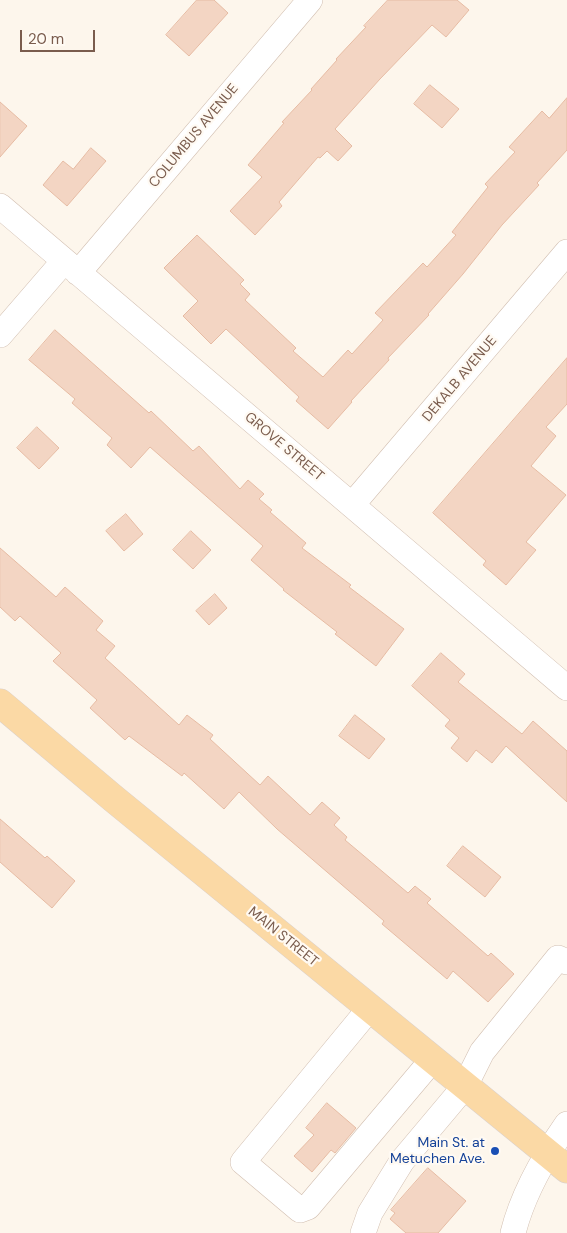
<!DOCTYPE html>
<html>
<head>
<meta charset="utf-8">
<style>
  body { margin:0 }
  #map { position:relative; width:567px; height:1233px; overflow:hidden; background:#fdf6ec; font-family:"DM Sans",sans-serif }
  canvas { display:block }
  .scale { position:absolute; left:20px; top:30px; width:75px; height:22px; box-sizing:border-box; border:2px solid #7a5c4d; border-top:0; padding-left:6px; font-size:15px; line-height:18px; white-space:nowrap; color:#7a5c4d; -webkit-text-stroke:4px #fffaf3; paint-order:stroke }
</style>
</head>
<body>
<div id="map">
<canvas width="567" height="1233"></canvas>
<div class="scale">20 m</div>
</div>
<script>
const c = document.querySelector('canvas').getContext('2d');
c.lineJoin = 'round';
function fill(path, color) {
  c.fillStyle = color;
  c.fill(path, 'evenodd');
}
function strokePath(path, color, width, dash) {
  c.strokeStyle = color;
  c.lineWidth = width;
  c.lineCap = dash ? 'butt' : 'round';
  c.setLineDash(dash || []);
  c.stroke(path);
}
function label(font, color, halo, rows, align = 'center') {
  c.font = font + ' "DM Sans",sans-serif';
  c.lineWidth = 4.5;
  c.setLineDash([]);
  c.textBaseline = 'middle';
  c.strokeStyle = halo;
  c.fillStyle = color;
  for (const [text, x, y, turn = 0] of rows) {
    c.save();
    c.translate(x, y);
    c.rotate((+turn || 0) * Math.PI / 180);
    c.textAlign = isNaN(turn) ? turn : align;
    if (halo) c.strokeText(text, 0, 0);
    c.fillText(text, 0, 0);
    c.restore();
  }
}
const building = new Path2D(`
  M197,0H214L228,13L189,56L166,35Z
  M388,0H457L469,10L446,37L432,25L380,79L335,129L352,146L338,161L327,151L320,158L318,157L279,202L282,206L255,235L230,211L262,177L248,165L284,123L282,122L312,90L311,89L337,60L336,59L366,27L364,26Z
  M430,85L459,109L442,128L414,104Z
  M567,98V150L537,183L539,185L502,225L463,274L428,314L429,315L388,358L389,360L351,401L352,402L328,429L296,401L299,397L226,329L211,344L183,316L198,301L164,268L197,235L244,280L240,284L250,294L245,300L296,348L293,351L323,377L348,350L352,354L383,320L375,313L423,263L427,267L456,235L452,232L488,187L485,184L515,152L509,147L542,111L549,118Z
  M0,102L27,126L0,157Z
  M91,148L106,161L67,206L43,185L63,161L73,169Z
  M55,330L149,413L151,411L193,451L199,446L240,489L248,480L264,494L259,499L272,510L270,512L306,543L302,548L351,585L349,587L404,629L376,666L335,634L337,632L283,590L284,589L251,560L263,546L150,447L131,468L107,445L112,438L72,403L75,399L29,360Z
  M567,358V404L546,427L556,436L531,466L566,495L526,542L536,550L506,585L483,565L486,561L433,513Z
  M37,427L59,448L39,469L17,448Z
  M126,514L143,534L124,551L106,531Z
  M191,531L211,550L193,569L173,550Z
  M0,548L56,597L65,587L103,621L96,630L115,646L105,658L179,725L187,715L213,735L210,739L260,785L268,776L310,815L322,802L340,818L334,825L347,837L345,840L408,893L415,886L431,899L427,903L488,956L491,953L514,974L488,1002L453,971L447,979L382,924L384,921L277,829L239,792L224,809L184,773L182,776L129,736L125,740L90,708L97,700L53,661L61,653L20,616L15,621L0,607Z
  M215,594L227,608L209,625L196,611Z
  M441,653L465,674L458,682L522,734L533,721L567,751V802L506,746L492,763L476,750L467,762L451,748L459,738L445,726L450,720L412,686Z
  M355,715L385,739L369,759L339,736Z
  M0,819L45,858L47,856L75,881L52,908L0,862Z
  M463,846L501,877L485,897L447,866Z
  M327,1103L356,1128L335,1153L331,1150L312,1172L294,1156L314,1135L306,1128Z
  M428,1168L466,1201L438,1233H406L390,1219L395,1213L391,1210Z`);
fill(building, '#f3d5c3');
strokePath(building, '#e6bba3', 1);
const minor = new Path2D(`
  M0,206L567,688
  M78,273L310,0
  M0,335L64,261
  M352,505L567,252
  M370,1008L243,1162L300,1210L308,1207L433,1059
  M363,1233L370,1213L402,1161L465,1086L482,1052L558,958L567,962
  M513,1233C523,1193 544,1157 567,1124`);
const major = new Path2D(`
  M0,703L114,799L567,1169`);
strokePath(minor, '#d1beb0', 26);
strokePath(major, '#dad1cd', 29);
strokePath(minor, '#fff', 25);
strokePath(major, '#fbd9a5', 28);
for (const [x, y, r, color] of [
  [495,1151,5,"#1a4fb4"]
]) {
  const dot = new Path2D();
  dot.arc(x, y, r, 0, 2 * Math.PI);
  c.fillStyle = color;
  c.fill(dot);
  strokePath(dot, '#fffaf3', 2);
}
label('14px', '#7a5c4d', '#fffaf3', [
  ["COLUMBUS AVENUE",194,136,-50],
  ["DEKALB AVENUE",460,379,-50],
  ["GROVE STREET",284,447,40],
  ["MAIN STREET",283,937,39]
]);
label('14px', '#164399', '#fffaf3', [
  ["Main St. at",485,1143],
  ["Metuchen Ave.",485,1159]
], 'right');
</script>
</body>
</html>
